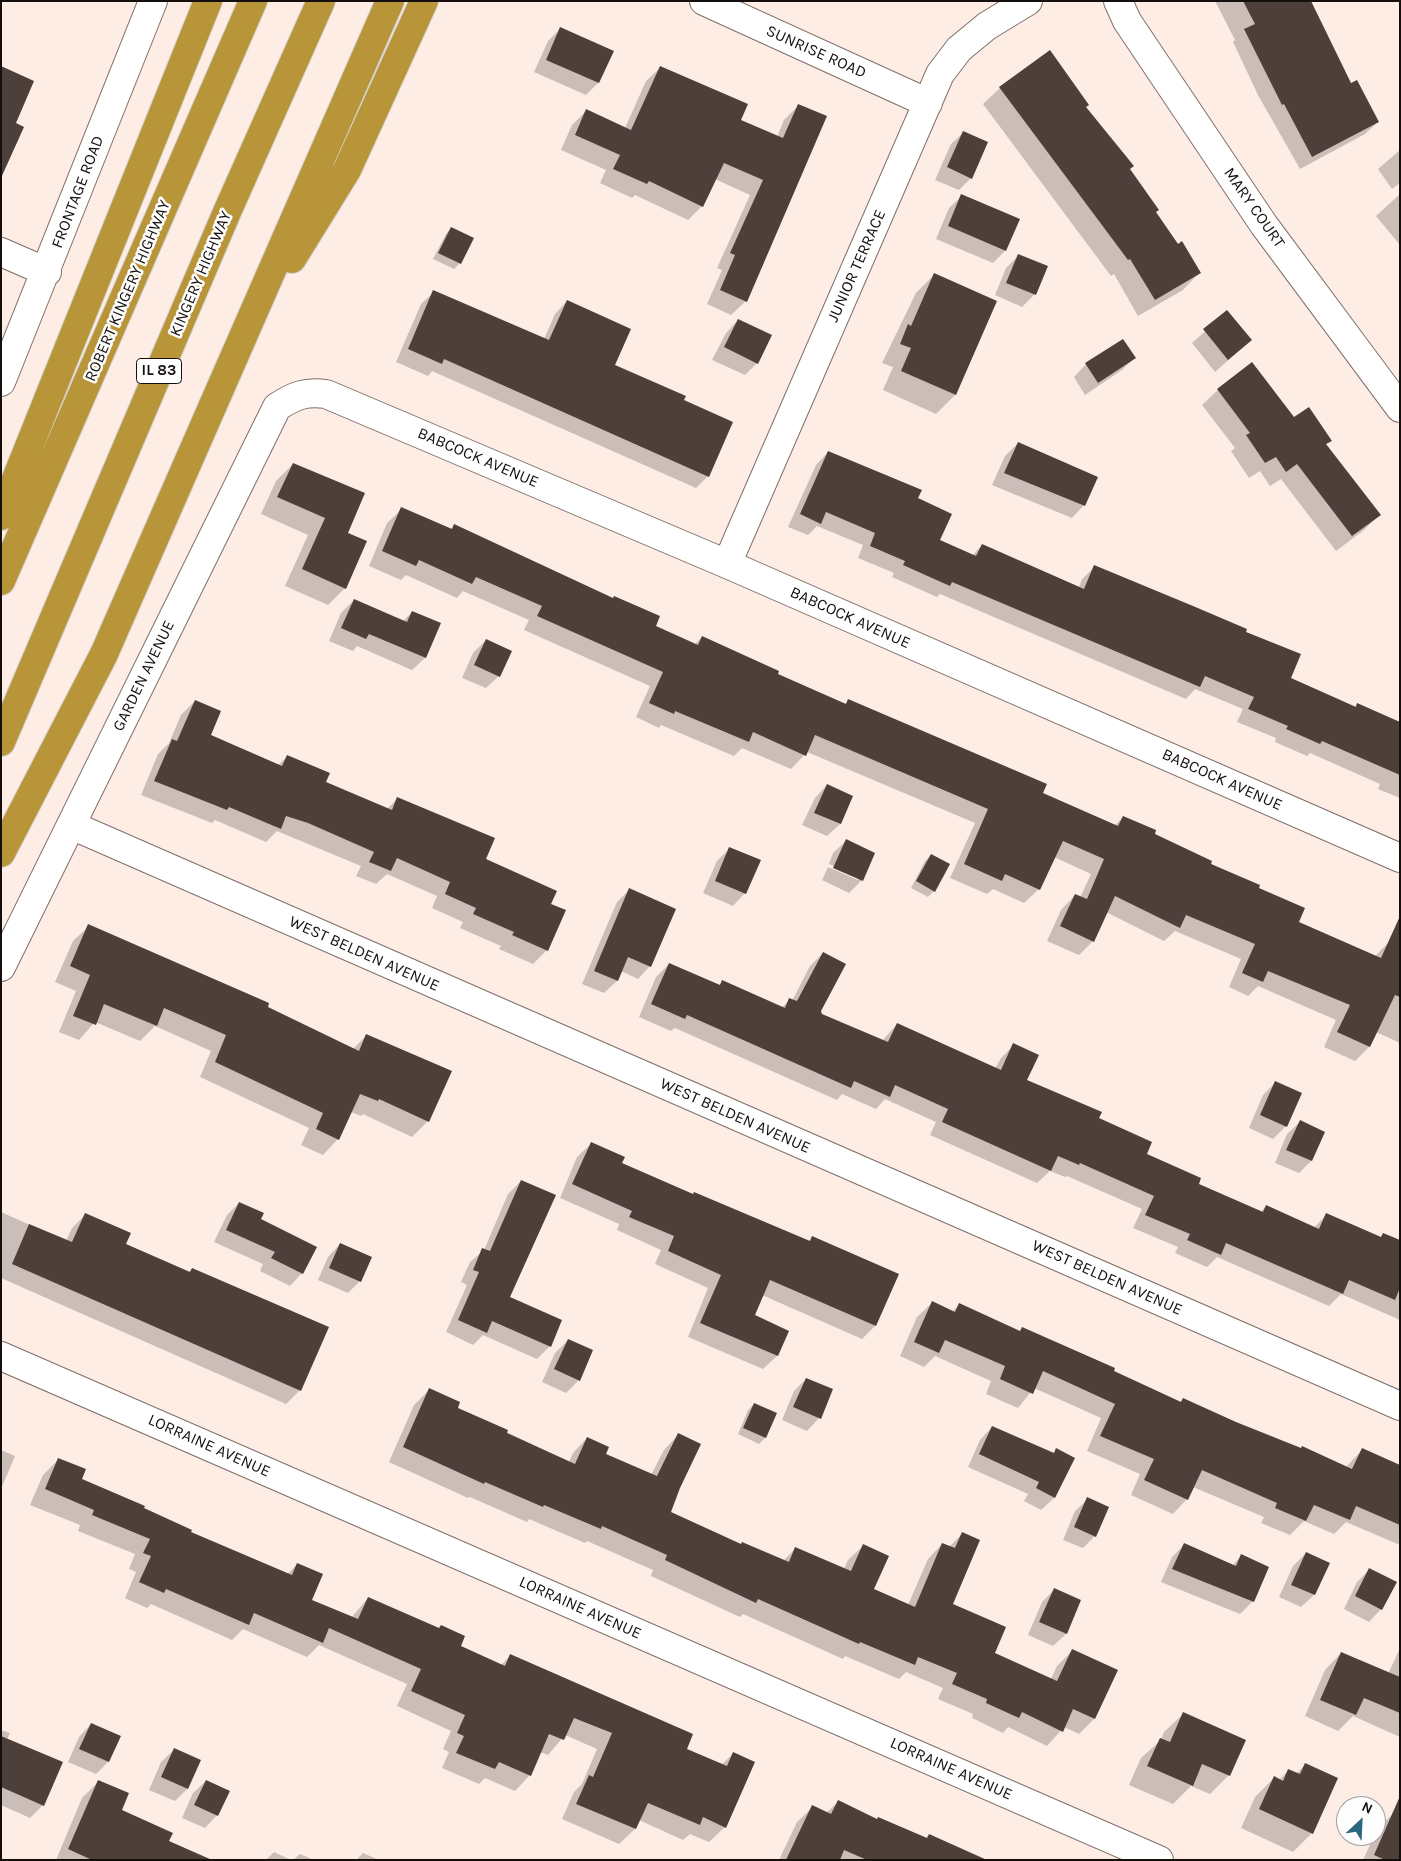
<!DOCTYPE html>
<html>
<head>
<meta charset="utf-8">
<style>
  body { margin:0 }
  #map { position:relative; width:1401px; height:1861px; overflow:hidden; background:#feede5; font-family:Karla,sans-serif }
  canvas { display:block }
  .frame { position:absolute; inset:0; border:2px solid #140f0c; pointer-events:none }
  .north { position:absolute; left:1336px; top:1796px; width:50px; height:50px; box-sizing:border-box; background:#fefefe; border:1px solid #a09e9d; border-radius:50%; rotate:25deg; font-size:14px; font-weight:700; line-height:20px; text-align:center; color:#140f0c }
  .north::after { content:''; display:block; margin:auto; width:18px; height:22px; background:#2d667f; clip-path:polygon(50% 0,100% 100%,50% 72%,0 100%) }
</style>
</head>
<body>
<div id="map">
<canvas width="1401" height="1861"></canvas>
<div class="frame"></div>
<div class="north">N</div>
</div>
<script>
const c = document.querySelector('canvas').getContext('2d');
c.lineJoin = 'round';
function fill(path, color) {
  c.fillStyle = color;
  c.fill(path, 'evenodd');
}
function strokePath(path, color, width, dash) {
  c.strokeStyle = color;
  c.lineWidth = width;
  c.lineCap = dash ? 'butt' : 'round';
  c.setLineDash(dash || []);
  c.stroke(path);
}
function label(font, color, halo, rows, align = 'center') {
  c.font = font + ' Karla,sans-serif';
  c.lineWidth = 5;
  c.setLineDash([]);
  c.textBaseline = 'middle';
  c.strokeStyle = halo;
  c.fillStyle = color;
  for (const [text, x, y, turn = 0] of rows) {
    c.save();
    c.translate(x, y);
    c.rotate((+turn || 0) * Math.PI / 180);
    c.textAlign = isNaN(turn) ? turn : align;
    if (halo) c.strokeText(text, 0, 0);
    c.fillText(text, 0, 0);
    c.restore();
  }
}
fill(new Path2D(`
  M1215,1H1309L1350,85L1378,122L1365,134L1300,169L1258,95L1233,42L1235,40Z
  M560,29L598,83L586,95L534,72L548,41Z
  M661,67L739,121L777,137L784,120L799,105L746,301L731,315L707,304L722,270L717,268L750,195L715,179L702,206L688,220L635,195L632,198L600,183L606,170L561,150L572,125L586,111L625,128L646,81Z
  M1000,88L1084,107L1128,169L1155,212L1199,273L1183,290L1138,316L1114,274L1111,276L983,104Z
  M964,132L971,178L959,190L935,180L951,144Z
  M1400,150V183L1392,189L1378,169Z
  M1400,194V245L1376,216Z
  M962,196L1005,251L993,263L936,239L949,208Z
  M451,228L472,238L460,263L454,269L433,259L446,234Z
  M1019,255L1035,294L1022,307L995,295L1006,268Z
  M934,275L995,302L955,395L936,414L883,390L893,367L882,363L916,293Z
  M434,292L544,339L555,314L567,301L613,365L683,401L708,476L696,488L432,371L428,376L396,362L421,304Z
  M1227,312L1251,340L1215,372L1192,343Z
  M738,320L757,363L745,375L712,360L726,333Z
  M1134,358L1122,370L1085,395L1074,377L1086,364Z
  M1218,390L1294,419L1330,440L1325,445L1379,515L1364,530L1336,551L1281,479L1270,486L1260,471L1249,478L1231,451L1235,448L1202,405Z
  M1018,443L1084,505L1072,518L992,485L1005,456Z
  M828,452L917,499L938,541L972,556L982,545L1079,587L1082,579L1095,567L1299,655L1289,679L1354,707L1357,704L1400,723V798L1378,789L1380,784L1310,753L1307,756L1275,742L1276,738L1237,722L1243,709L1195,689L1186,699L940,594L937,597L892,577L894,573L858,558L863,545L817,526L808,535L788,527L816,465Z
  M293,464L346,533L345,588L328,605L285,586L308,535L261,514L276,481Z
  M402,509L450,530L454,526L654,627L694,645L702,637L776,675L844,705L848,701L1041,793L1114,826L1123,817L1257,888L1298,923L1375,956L1390,941L1400,945V1043L1376,1032L1369,1047L1355,1061L1324,1047L1336,1020L1258,986L1248,996L1229,987L1241,959L1175,931L1164,941L1106,912L1093,941L1079,955L1047,941L1061,910L1075,895L1080,898L1091,874L1054,857L1039,889L1024,903L993,889L987,894L950,878L975,823L807,752L791,769L742,748L734,756L661,725L659,728L636,717L650,686L524,630L529,620L463,591L457,598L406,575L401,580L369,566L387,523Z
  M354,600L403,621L412,612L439,624L425,658L412,670L357,646L353,651L329,641L341,613Z
  M486,640L499,676L486,688L462,678L473,653Z
  M195,701L209,735L278,765L288,756L324,782L387,809L398,798L550,904L547,950L533,964L499,949L501,946L460,928L463,922L432,908L437,896L387,874L376,884L356,876L361,866L277,831L266,842L215,820L212,823L141,795L158,754L169,743L181,715Z
  M827,785L852,796L840,824L827,836L802,825L815,798Z
  M846,841L862,880L849,893L822,880L828,867L858,880V877L829,864L833,853Z
  M730,848L745,893L733,906L703,893L717,861Z
  M931,855L934,891L928,897L911,888L925,861Z
  M629,890L650,966L638,979L621,971L617,981L604,993L582,984L617,902Z
  M89,926L353,1049L366,1036L428,1121L412,1137L363,1114L361,1116L351,1112L338,1139L323,1155L301,1145L309,1128L200,1077L211,1051L155,1026L140,1041L95,1022L79,1040L59,1032L76,991L55,982L73,941Z
  M823,953L819,1011L822,1015L882,1041L897,1024L995,1069L1001,1058L1014,1045L1026,1081L1097,1119L1145,1155L1197,1184L1261,1212L1266,1206L1314,1228L1326,1215L1380,1238L1400,1242V1320L1341,1294L1329,1306L1217,1257L1207,1267L1175,1253L1178,1247L1133,1228L1142,1209L1067,1176L1065,1177L1050,1171L1037,1183L930,1135L936,1122L885,1099L876,1109L842,1094L837,1100L675,1028L671,1031L639,1017L656,977L669,964L718,986L723,982L782,1007L790,1000L792,1001L810,966Z
  M1275,1083L1286,1126L1273,1139L1249,1128L1263,1095Z
  M1300,1122L1324,1132L1311,1161L1299,1173L1275,1163L1287,1134Z
  M591,1144L620,1164L808,1242L812,1238L875,1326L862,1339L762,1295L753,1316L788,1332L777,1356L763,1369L688,1337L708,1288L655,1264L661,1250L617,1230L619,1224L560,1198L577,1157Z
  M521,1181L508,1298L550,1346L537,1359L483,1335L473,1345L446,1332L467,1285L461,1282L470,1262L484,1250L508,1194Z
  M239,1203L259,1220L302,1273L290,1286L260,1271L263,1264L214,1242L227,1215Z
  M1,1212L66,1241L72,1228L86,1214L124,1245L188,1273L192,1269L327,1328L300,1390L286,1404L1,1278Z
  M340,1244L360,1281L348,1293L318,1280L328,1257Z
  M932,1303L952,1312L959,1305L1019,1332L1022,1329L1180,1402L1183,1399L1236,1424L1346,1467L1362,1450L1400,1487V1545L1346,1522L1334,1534L1304,1521L1290,1535L1261,1523L1264,1517L1193,1487L1187,1499L1173,1514L1131,1495L1140,1474L1087,1451L1101,1418L1034,1388L1018,1408L986,1394L991,1381L935,1356L924,1367L900,1356L917,1317Z
  M568,1340L579,1380L566,1393L542,1382L555,1353Z
  M806,1379L819,1418L807,1431L782,1420L794,1391Z
  M429,1390L456,1408L569,1462L573,1453L587,1438L604,1455L651,1475L664,1450L678,1435L679,1488L670,1513L740,1545L783,1561L796,1548L844,1569L848,1560L863,1546L872,1590L908,1605L928,1559L942,1544L949,1547L962,1534L951,1604L993,1653L1051,1679L1057,1666L1072,1651L1116,1671L1094,1719L1079,1734L1064,1727L1047,1746L1008,1727L1003,1733L972,1718L973,1714L938,1699L943,1688L906,1672L899,1679L845,1656L843,1659L743,1614L740,1617L651,1576L653,1570L587,1541L585,1543L529,1519L527,1522L470,1497L468,1498L389,1462L414,1405Z
  M754,1404L776,1414L765,1438L759,1444L738,1434L748,1410Z
  M992,1427L1052,1454L1057,1449L1074,1458L1054,1498L1041,1510L1024,1501L1028,1494L968,1467L980,1440Z
  M1,1450L15,1456L1,1489Z
  M59,1459L80,1480L190,1533L287,1575L297,1564L310,1600L351,1618L368,1598L459,1647L501,1665L510,1656L685,1750L721,1765L733,1754L725,1827L709,1842L690,1834L683,1840L639,1820L635,1829L619,1844L562,1819L574,1792L582,1784L597,1749L565,1735L548,1755L540,1752L530,1775L515,1791L485,1778L479,1784L442,1768L449,1752L443,1749L451,1731L397,1706L407,1684L319,1645L307,1657L243,1629L232,1640L151,1604L147,1608L125,1598L136,1572L129,1569L135,1554L78,1531L80,1525L30,1505L43,1475Z
  M1088,1499L1095,1536L1083,1548L1063,1540L1075,1511Z
  M1184,1545L1232,1566L1241,1556L1253,1601L1240,1614L1161,1582L1172,1557Z
  M1306,1553L1328,1563L1314,1595L1301,1607L1279,1597L1293,1566Z
  M1370,1569L1381,1609L1369,1622L1344,1609L1357,1582Z
  M1054,1590L1080,1601L1066,1634L1053,1646L1028,1635L1042,1602Z
  M1400,1648V1737L1353,1716L1338,1731L1305,1716L1325,1670L1341,1653L1388,1674Z
  M1183,1714L1229,1775L1210,1794L1191,1786L1173,1804L1129,1785L1141,1758L1161,1740L1164,1732Z
  M91,1724L119,1737L108,1762L96,1774L68,1762L79,1737Z
  M1,1730L10,1733L7,1740L43,1805L30,1818L1,1805Z
  M174,1750L200,1761L187,1789L175,1801L149,1790L161,1762Z
  M1305,1765L1312,1833L1293,1852L1241,1828L1255,1797L1274,1778L1279,1780L1288,1771L1296,1774Z
  M206,1781L217,1815L205,1828L182,1818L193,1793Z
  M98,1782L120,1811L167,1842L209,1860H56L82,1798Z
  M838,1802L876,1820L925,1839L929,1835L977,1860H779L797,1822L813,1807L826,1813Z
  M1393,1814L1400,1860H1363L1374,1836H1376V1830Z
  M274,1852L291,1860H266Z
  M363,1853L379,1860H356Z
  M300,1854L314,1860H293Z`), '#0003');
fill(new Path2D(`
  M1243,1H1311L1351,83L1357,80L1379,122L1312,157L1284,104L1282,105L1244,29L1255,24Z
  M560,27L614,51L599,83L546,60Z
  M1050,50L1089,105L1086,107L1134,166L1130,169L1159,210L1156,212L1178,244L1182,241L1201,273L1155,300L1130,259L1128,260L999,87Z
  M1,66L34,81L16,123L24,127L1,178Z
  M660,66L748,104L741,120L783,138L798,104L827,116L747,302L720,290L735,255L730,253L763,180L724,163L703,207L649,181L647,184L613,169L620,155L575,135L586,109L631,130Z
  M963,131L988,142L972,179L947,167Z
  M961,194L1020,219L1006,251L948,226Z
  M451,227L474,238L461,264L438,253Z
  M1018,254L1048,266L1036,295L1006,283Z
  M934,273L997,301L956,395L901,371L911,348L900,344L908,324L911,326Z
  M433,290L549,340L567,300L631,329L615,365L686,396L684,400L733,422L709,477L444,359L442,364L408,349Z
  M1227,310L1252,340L1228,360L1203,329Z
  M738,319L772,335L758,364L724,347Z
  M1123,339L1136,358L1098,383L1085,363Z
  M1252,362L1294,417L1309,407L1332,441L1326,444L1381,515L1352,536L1297,464L1286,472L1276,457L1265,463L1246,435L1250,433L1217,389Z
  M1018,442L1098,477L1085,506L1004,473Z
  M828,451L922,490L918,498L952,514L940,540L976,556L982,544L1084,589L1094,565L1193,606L1247,629L1246,632L1301,654L1291,678L1356,707L1357,703L1400,722V775L1322,741L1320,744L1286,729L1288,726L1248,709L1254,697L1205,676L1200,687L952,582L950,586L903,565L905,561L870,546L875,533L826,512L821,524L800,514Z
  M293,463L365,493L348,533L367,541L346,589L302,569L325,518L277,497Z
  M401,507L452,529L454,524L613,598L614,596L660,616L656,626L698,645L702,636L779,671L778,674L846,704L848,699L1047,784L1043,793L1118,826L1123,816L1156,830L1155,834L1212,861L1211,864L1260,885L1259,888L1305,908L1299,922L1381,958L1400,916V997L1395,995L1370,1047L1337,1032L1350,1005L1268,971L1263,982L1242,973L1255,944L1186,915L1180,928L1115,896L1094,942L1060,926L1075,894L1087,899L1104,859L1063,841L1040,890L1005,874L1002,881L964,864L988,809L815,735L806,756L753,732L749,742L675,711L674,714L649,703L663,672L537,616L542,606L476,577L472,584L419,560L416,566L382,551Z
  M354,599L407,622L412,611L441,623L426,658L369,634L366,639L341,628Z
  M486,639L512,651L500,677L474,665Z
  M195,700L221,711L211,735L282,766L287,755L330,773L326,782L392,810L397,797L495,838L486,859L557,891L551,904L566,910L548,951L512,935L514,932L473,914L476,908L445,894L450,882L397,858L391,871L369,862L374,852L308,823L286,816L281,829L229,807L227,810L154,781L172,739L177,741Z
  M827,784L853,796L841,824L814,813Z
  M846,839L875,853L863,881L833,868Z
  M729,847L761,860L746,894L715,881Z
  M931,854L950,864L935,892L916,881Z
  M629,888L676,909L651,967L628,957L618,981L594,971Z
  M88,924L269,1003L268,1007L359,1051L366,1034L452,1071L429,1122L379,1099L378,1101L360,1094L339,1140L316,1129L323,1113L215,1062L226,1035L164,1008L157,1026L104,1004L96,1025L73,1016L90,975L70,966Z
  M823,952L846,964L821,1011L822,1014L888,1042L897,1023L1001,1070L1013,1043L1039,1055L1027,1080L1102,1112L1099,1118L1152,1142L1147,1154L1201,1178L1199,1184L1263,1212L1266,1205L1319,1229L1326,1213L1381,1237L1383,1233L1400,1240V1288L1395,1300L1349,1280L1343,1294L1226,1243L1221,1255L1187,1240L1190,1234L1145,1215L1154,1196L1080,1163L1079,1165L1058,1156L1051,1171L942,1122L948,1109L895,1085L890,1097L854,1081L851,1088L687,1015L685,1019L651,1004L669,963L720,985L722,980L785,1008L789,998L797,1001Z
  M1275,1081L1302,1093L1287,1127L1260,1115Z
  M1300,1120L1325,1132L1312,1161L1286,1150Z
  M591,1142L625,1157L622,1163L693,1194L694,1192L810,1241L812,1236L899,1274L876,1326L770,1280L755,1315L789,1331L778,1356L700,1323L721,1275L668,1251L674,1236L629,1217L632,1211L572,1184Z
  M521,1180L556,1195L510,1297L562,1320L551,1347L492,1321L487,1333L458,1320L479,1272L473,1270L482,1248L490,1251Z
  M239,1202L264,1213L261,1219L317,1247L303,1274L271,1258L275,1252L226,1230Z
  M85,1213L131,1233L126,1244L190,1272L192,1268L329,1327L301,1391L12,1264L29,1224L72,1242Z
  M340,1243L372,1257L361,1282L329,1268Z
  M932,1301L955,1312L959,1303L1020,1331L1022,1327L1115,1368L1114,1371L1181,1402L1183,1398L1236,1422L1301,1448L1302,1446L1352,1469L1362,1448L1400,1465V1525L1356,1506L1350,1520L1314,1505L1306,1521L1275,1508L1277,1503L1202,1470L1188,1500L1144,1480L1154,1459L1100,1436L1115,1404L1043,1371L1033,1394L1000,1379L1005,1366L945,1340L939,1353L914,1342Z
  M568,1339L593,1350L580,1381L554,1369Z
  M806,1378L833,1389L821,1419L793,1407Z
  M429,1388L460,1402L458,1408L508,1430L507,1433L575,1464L587,1437L609,1447L606,1454L657,1476L678,1433L701,1444L680,1488L671,1512L741,1544L742,1542L789,1562L795,1547L851,1571L863,1544L889,1556L874,1589L915,1607L942,1543L955,1548L962,1532L980,1540L953,1604L1006,1627L995,1653L1057,1681L1072,1649L1118,1670L1095,1719L1073,1709L1063,1732L1022,1712L1019,1718L986,1703L987,1699L952,1684L957,1673L918,1657L915,1665L860,1642L859,1644L758,1599L756,1603L665,1560L667,1555L602,1526L601,1529L544,1505L543,1507L485,1482L484,1484L403,1447Z
  M754,1403L777,1413L766,1438L743,1428Z
  M992,1426L1054,1453L1056,1448L1075,1458L1055,1498L1036,1488L1039,1482L979,1454Z
  M58,1458L86,1469L82,1479L145,1506L144,1508L192,1530L191,1532L292,1575L297,1563L323,1574L312,1600L358,1619L368,1597L439,1628L441,1625L465,1636L461,1646L505,1666L510,1654L693,1734L687,1749L727,1766L733,1752L755,1762L726,1828L703,1817L700,1825L648,1803L636,1829L576,1804L589,1775L593,1777L612,1733L574,1718L564,1740L549,1734L531,1776L499,1762L495,1769L456,1753L464,1736L457,1733L465,1715L411,1691L421,1669L329,1628L323,1643L254,1613L249,1625L166,1589L164,1593L139,1582L151,1556L143,1553L150,1539L92,1515L94,1510L45,1489Z
  M1087,1497L1109,1507L1096,1537L1074,1527Z
  M1184,1543L1236,1566L1241,1554L1269,1567L1254,1602L1172,1569Z
  M1306,1552L1330,1563L1315,1595L1291,1585Z
  M1369,1568L1397,1582L1382,1610L1355,1596Z
  M1054,1588L1081,1600L1067,1634L1039,1622Z
  M1341,1652L1400,1677V1713L1364,1698L1356,1715L1320,1700Z
  M1183,1712L1246,1740L1230,1776L1202,1764L1193,1786L1147,1766L1160,1738L1170,1742Z
  M91,1723L121,1736L109,1762L79,1749Z
  M1,1736L63,1762L44,1806L1,1787Z
  M174,1748L201,1760L188,1789L161,1777Z
  M1305,1763L1338,1778L1313,1834L1259,1809L1274,1776L1283,1781L1288,1769L1300,1774Z
  M98,1780L129,1793L122,1810L173,1833L169,1841L212,1860H92L68,1849Z
  M206,1780L230,1791L218,1816L194,1805Z
  M1400,1796V1860H1385L1374,1855Z
  M838,1800L877,1819L878,1817L927,1838L929,1834L987,1860H867L844,1850L840,1860H786L812,1805L831,1814Z`), '#4d3f3a');
const minor = new Path2D(`
  M704,1L928,103
  M1118,1L1127,21L1264,225L1400,408
  M1,252L47,272
  M1,382L153,1
  M727,564L940,74L959,49L987,26L1028,1
  M71,825L1400,1406
  M1,967L277,407C294,396 305,391 326,394L727,564L1400,858
  M1,1356L1159,1860`);
const highway = new Path2D(`
  M292,259L347,170L424,1
  M1,516L208,1
  M1,581L253,1
  M1,742L227,212L321,1
  M1,853L104,654L390,1`);
strokePath(minor, '#7f7069', 30);
strokePath(highway, '#d5d4d3', 30);
strokePath(minor, '#fff', 28);
strokePath(highway, '#b99539', 28);
for (const [x, y, w] of [
  [159,371,45]
]) {
  const box = new Path2D();
  box.roundRect(x - w / 2, y - 12.5, w, 25, 4);
  c.fillStyle = '#fefefe';
  c.fill(box);
  strokePath(box, '#140f0c', 1);
}
label('bold 15px', '#140f0c', null, [
  ["IL 83",159,371]
]);
label('16px', '#140f0c', '#fefefe', [
  ["SUNRISE ROAD",816,52,24],
  ["FRONTAGE ROAD",78,192,-69],
  ["MARY COURT",1254,208,55],
  ["JUNIOR TERRACE",857,266,-66],
  ["KINGERY HIGHWAY",201,274,-67],
  ["ROBERT KINGERY HIGHWAY",128,291,-67],
  ["BABCOCK AVENUE",478,458,23],
  ["BABCOCK AVENUE",850,618,24],
  ["GARDEN AVENUE",144,676,-64],
  ["BABCOCK AVENUE",1222,780,24],
  ["WEST BELDEN AVENUE",364,954,24],
  ["WEST BELDEN AVENUE",735,1116,24],
  ["WEST BELDEN AVENUE",1107,1278,24],
  ["LORRAINE AVENUE",209,1446,24],
  ["LORRAINE AVENUE",580,1608,24],
  ["LORRAINE AVENUE",951,1769,24]
]);
</script>
</body>
</html>
